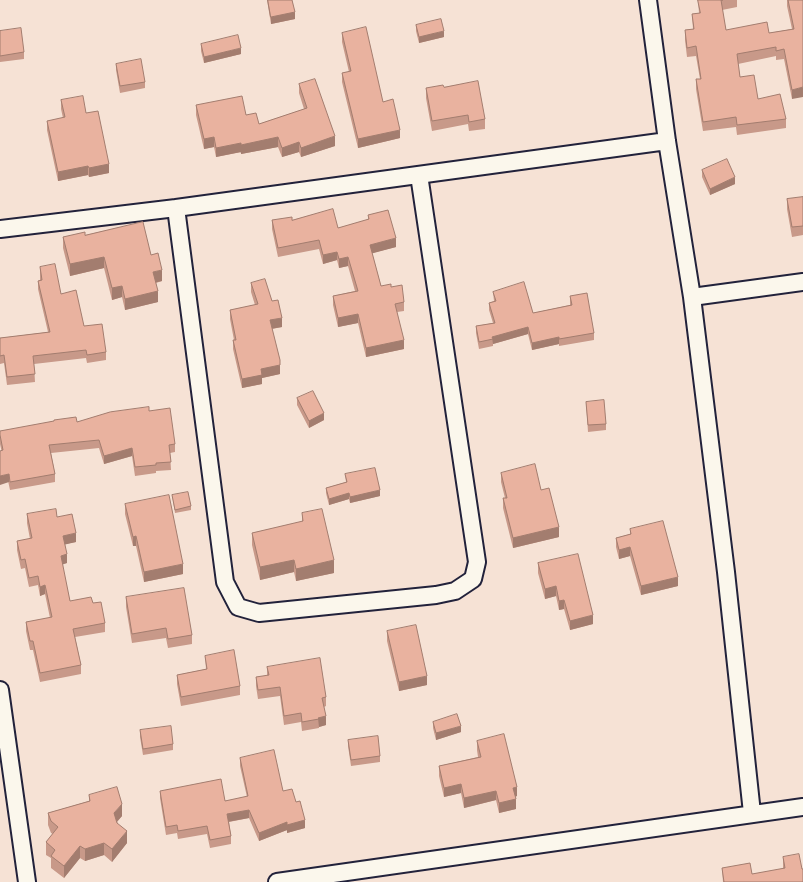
<!DOCTYPE html>
<html>
<head>
<meta charset="utf-8">
<style>
  body { margin:0 }
  canvas { display:block; background:#f6e2d5 }
</style>
</head>
<body>
<canvas width="803" height="882"></canvas>
<script>
const c = document.querySelector('canvas').getContext('2d');
c.lineJoin = 'round';
function strokePath(path, color, width, dash) {
  c.strokeStyle = color;
  c.lineWidth = width;
  c.lineCap = dash ? 'butt' : 'round';
  c.setLineDash(dash || []);
  c.stroke(path);
}
function fill(path, color) {
  c.fillStyle = color;
  c.fill(path, 'evenodd');
}
const minor = new Path2D(`
  M648,0L667,141L692,297L726,572L752,813
  M176,208L225,582L238,607L259,613L436,595L455,591L473,579L477,562L419,175
  M0,229L176,208L667,141
  M692,297L803,282
  M0,690L27,882
  M277,882L803,807`);
strokePath(minor, '#22223b', 20);
strokePath(minor, '#fbf7ec', 16);
fill(new Path2D(`
  M267,0H292L295,19L271,24Z
  M698,0H737V7L722,10L726,30L769,33L792,29L787,6V0H803L792,99L784,59L776,60V56L738,64L740,77L758,99L786,119V128L737,135L736,127L703,131L696,89V79H700L696,56L687,57L685,40V30L693,29L692,14L699,13Z
  M416,25L444,37L419,43L416,31Z
  M0,31L24,52V59L0,62Z
  M342,33L383,102L400,138L358,148L342,82V73L349,72L342,42Z
  M201,44L241,54L204,63L201,51Z
  M116,64L145,82V88L120,93L116,70Z
  M299,84L335,146L301,157L299,152L282,157L278,147L241,154V152L216,157L214,147L204,149L196,115V105L246,115L259,124L304,109L299,93Z
  M444,87L485,119V129L469,131L468,124L432,131L426,98V88Z
  M61,100L86,113L109,173L89,177L88,175L58,181L47,130V121L63,118L61,109Z
  M702,170L735,184L710,195L702,177Z
  M803,197V235L792,237L787,209V199Z
  M368,215L396,247L372,253L381,286L391,287L404,302V311L397,312L404,349L366,357L358,323L338,327L333,305V296L355,291L348,266L339,268L337,260L323,264L319,249L278,257L272,229V220H292L338,228L368,220Z
  M85,235L162,281L156,283L158,302L125,310L122,297L112,300L104,268L70,276L63,248V237Z
  M40,267L61,294L84,326L106,352V360L87,363L86,358L34,364L35,382L7,385L4,363L0,364V338L48,332L38,289V281L40,280Z
  M251,283L272,301L282,327L272,329L280,374L262,378V384L242,388L233,349V340H234L230,319V310L255,305L251,292Z
  M493,292L533,313L570,305V296L594,333V340L559,346V344L532,350L528,334L493,344V346L479,349L476,333V326L493,323L489,310V303L494,301Z
  M297,398L324,420L309,428L297,405Z
  M586,402L606,424V430L588,432Z
  M149,411L175,444V452L170,453L171,470L156,471V473L135,476L132,456L104,464L99,448L51,453L55,474V482L10,490L0,444V431L77,422Z
  M501,473L541,490L559,537L513,548L503,508V498H505L501,482Z
  M345,474L380,496L350,503L349,499L329,505L326,493V488L346,482Z
  M172,495L191,506V510L175,513Z
  M125,504L183,574L144,582L136,546H133L125,514Z
  M302,513L334,573L296,581L294,572L260,580L252,545V533L302,522Z
  M27,514L57,517L76,542L65,544L67,563L62,564L70,601L93,603L105,623V632L75,637L81,665V674L40,682L33,650H30L26,631V622L50,618L45,594L40,596L38,585L29,587L25,568L21,569L17,550V541L30,539L27,523Z
  M630,529L678,586L641,595L630,556L619,559L616,547V538L630,534Z
  M538,563L593,624L570,630L564,609L559,610L556,596L545,599L538,573Z
  M126,597L192,635V644L168,648L166,638L132,643L126,607Z
  M387,631L427,685L399,691L387,641Z
  M205,656L240,686V695L181,706L177,684V675L206,669Z
  M267,667L326,697V706L324,707L326,725L319,727V728L302,731L301,722L284,725L280,696L258,699L256,686V677L267,676Z
  M433,722L461,732L436,740L433,728Z
  M140,730L173,744V750L143,755L140,737Z
  M348,740L380,756V762L351,766L348,746Z
  M477,741L517,796L515,797L516,809L499,813L496,800L464,808L461,793L444,797L439,776V766L478,757L477,750Z
  M240,758L296,802L305,828L287,833V830L259,841L249,818L229,822L231,836V844L210,848L207,834L178,839L177,833L166,835L160,798V791L225,801L247,797L240,766Z
  M89,795L122,816L117,822L127,843L112,862L104,855L85,861L80,858L64,878L51,868V858L46,855V842L53,834L51,833L48,825V813L89,801Z
  M783,857L802,869L803,882H723L722,868L752,874L783,869Z`), '#c89989');
fill(new Path2D(`
  M295,12V19L271,24V17Z
  M444,31V37L419,43V37Z
  M241,48V54L204,63V57Z
  M803,87V97L792,99V90Z
  M400,130V138L358,148V139Z
  M335,136V146L301,157V148Z
  M214,137V147L204,149V139Z
  M278,137V147L241,154V145Z
  M299,142V152L282,157V148Z
  M241,143V152L216,157V148Z
  M109,164V173L89,177V168Z
  M88,166V175L58,181V172Z
  M735,177V184L710,195V189Z
  M396,238V247L370,254V245Z
  M337,252V260L323,264V255Z
  M104,257V268L70,276V264Z
  M348,257V266L339,268V259Z
  M162,270V281L153,283V272Z
  M122,286V297L112,300V288Z
  M158,291V302L125,310V299Z
  M358,314V323L338,327V318Z
  M282,318V327L270,329V320Z
  M528,327V334L493,344L492,337Z
  M559,337V344L532,350V343Z
  M404,340V349L366,357V348Z
  M280,365V374L262,378V384L242,388V379L261,369Z
  M324,413V420L309,428V421Z
  M132,448V456L104,464V456Z
  M9,474V482L0,485V476Z
  M380,490V496L350,503V497Z
  M349,493V499L329,505V499Z
  M559,527V537L513,548V538Z
  M76,533V542L63,545V536Z
  M136,536V546H133V537Z
  M630,547V556L619,559V550Z
  M67,554V563L61,565V556Z
  M294,560V572L260,580V567Z
  M334,560V573L296,581V569Z
  M183,564V574L144,582V572Z
  M678,577V586L641,595V586Z
  M45,585V594L40,596V587Z
  M556,586V596L545,599V589Z
  M564,600V609L559,610V601Z
  M593,615V624L570,630V621Z
  M427,676V685L399,691V682Z
  M326,716V725L319,727L318,718Z
  M461,726V732L436,740V733Z
  M461,784V793L444,797V788Z
  M517,787V796L513,797V788Z
  M496,791V800L464,808V798Z
  M516,799V809L499,813V803Z
  M122,804V816L114,825V813Z
  M249,810V818L227,822V814Z
  M305,820V828L287,833V825Z
  M287,822V830L259,841V833Z
  M127,831V843L112,862V849Z
  M104,843V855L85,861V849Z
  M80,846V858L64,878V866Z`), '#a37d6f');
const building = new Path2D(`
  M268,0H292L295,12L271,17Z
  M698,0H723H721L726,30L767,22L769,33L794,29L788,0H803V87L792,90L784,49L776,51V47L737,54L740,77L754,75L758,99L780,94L786,119L737,125L736,117L703,122L696,79H701L696,46L687,48L685,30L694,29L692,14L700,13Z
  M441,19L444,31L419,37L416,25Z
  M366,27L383,102L393,99L400,130L358,139L342,73L351,71L342,33Z
  M21,28L24,52L0,56V31Z
  M238,35L241,48L204,57L201,44Z
  M141,59L145,82L120,86L116,64Z
  M315,79L335,136L301,148L299,142L282,148L278,137L241,145V143L216,148L214,137L204,139L196,105L242,96L246,115L256,113L259,124L307,108L299,84Z
  M478,81L485,119L469,122L468,115L432,121L426,88L443,85L444,87Z
  M83,96L86,113L98,111L109,164L89,168L88,166L58,172L47,121L65,117L61,100Z
  M727,159L735,177L710,189L702,170Z
  M803,197V226L792,227L787,199Z
  M333,209L338,228L369,219L368,215L388,210L396,238L370,245L381,286L391,284V287L402,285L404,302L395,304L404,340L366,348L358,314L338,318L333,296L358,291L348,257L339,259L337,252L323,255L319,240L278,248L272,220L292,217V220Z
  M143,222L151,255L158,253L162,270L153,272L158,291L125,299L122,286L112,288L104,257L70,264L63,237L85,232V235Z
  M55,264L61,294L76,290L84,326L102,324L106,352L87,355L86,350L33,356L35,374L7,377L4,355L0,356V338L50,332L38,281L42,280L40,267Z
  M265,279L272,301L278,300L282,318L270,320L280,360V365L261,369L262,375L242,379L233,340H236L230,310L258,304L251,283Z
  M524,282L533,313L572,305L570,296L587,293L594,333L559,339V337L532,343L528,327L492,337L493,339L479,342L476,326L495,323L489,303L496,301L493,292Z
  M313,391L324,413L309,421L297,398Z
  M604,400L606,424L588,425L586,402Z
  M149,407V411L170,408L175,444L169,445L171,462L156,463V465L135,467L132,448L104,456L99,440L49,445L55,474L10,482L9,474L0,476V451L3,450L0,435V431L54,421V420L76,417L77,422L110,412Z
  M535,464L541,490L549,488L559,527L513,538L503,498H507L501,473Z
  M375,468L380,490L350,497L349,493L329,499L326,488L347,482L345,474Z
  M188,492L191,506L175,510L172,495Z
  M169,495L183,564L144,572L136,536L133,537L125,504Z
  M56,509L57,517L72,514L76,533L63,536L67,554L61,556L70,601L91,597L93,603L101,602L105,623L73,629L81,665L40,673L33,641H30L26,622L52,617L45,585L40,587L38,576L29,578L25,559L21,560L17,541L32,538L27,514Z
  M322,509L334,560L296,569L294,560L260,567L252,533L303,521L302,513Z
  M663,521L678,577L641,586L630,547L619,550L616,538L631,534L630,529Z
  M578,554L593,615L570,621L564,600L559,601L556,586L545,589L538,563Z
  M184,588L192,635L168,639L166,628L132,634L126,597Z
  M416,625L427,676L399,682L387,631Z
  M234,650L240,686L181,697L177,675L207,669L205,656Z
  M320,658L326,697L322,698L326,716L318,718L319,719L302,722L301,713L284,716L280,687L258,690L256,677L269,675L267,667Z
  M457,714L461,726L436,733L433,722Z
  M171,726L173,744L143,749L140,730Z
  M504,734L517,787L513,788L516,799L499,803L496,791L464,798L461,784L444,788L439,766L481,757L477,741Z
  M378,736L380,756L351,760L348,740Z
  M274,750L283,791L292,789L296,802L300,801L305,820L287,825V822L259,833L249,810L227,814L231,836L210,840L207,826L178,831L177,825L166,827L160,791L221,779L225,801L248,796L240,758Z
  M117,787L122,804L114,813L117,823L127,831L112,849L104,843L85,849L80,846L64,866L51,856L55,850L46,842L58,827L51,821L48,813L90,801L89,795Z
  M799,854L802,869H803V882H724L722,868L750,863L752,874L785,868L783,857Z`);
fill(building, '#e9b29f');
strokePath(building, '#a37d6f', 1);
</script>
</body>
</html>
